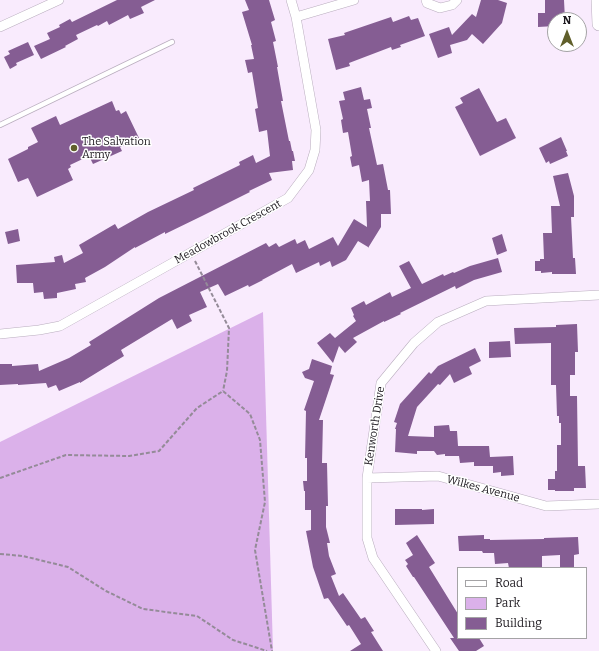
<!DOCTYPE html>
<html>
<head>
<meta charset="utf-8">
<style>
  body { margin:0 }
  #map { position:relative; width:599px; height:651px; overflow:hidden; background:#f9ebfd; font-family:Bitter,serif }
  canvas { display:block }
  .legend { position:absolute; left:457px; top:567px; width:130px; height:72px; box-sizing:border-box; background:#fff; border:1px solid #a4a3a5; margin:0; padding:5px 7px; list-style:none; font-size:12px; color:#1c181e }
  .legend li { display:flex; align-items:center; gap:8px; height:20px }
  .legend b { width:20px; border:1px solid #a4a3a5 }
  .north { position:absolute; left:547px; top:12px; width:40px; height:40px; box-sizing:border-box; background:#fff; border:1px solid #a4a3a5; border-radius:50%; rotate:0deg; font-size:11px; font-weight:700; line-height:16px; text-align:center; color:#1c181e }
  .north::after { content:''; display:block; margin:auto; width:14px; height:18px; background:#605f2b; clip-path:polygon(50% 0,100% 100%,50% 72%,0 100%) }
</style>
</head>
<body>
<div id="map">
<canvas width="599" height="651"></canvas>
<ul class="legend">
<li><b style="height:5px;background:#fff"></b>Road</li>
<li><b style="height:11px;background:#dbb1ea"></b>Park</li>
<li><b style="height:11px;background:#855d93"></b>Building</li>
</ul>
<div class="north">N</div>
</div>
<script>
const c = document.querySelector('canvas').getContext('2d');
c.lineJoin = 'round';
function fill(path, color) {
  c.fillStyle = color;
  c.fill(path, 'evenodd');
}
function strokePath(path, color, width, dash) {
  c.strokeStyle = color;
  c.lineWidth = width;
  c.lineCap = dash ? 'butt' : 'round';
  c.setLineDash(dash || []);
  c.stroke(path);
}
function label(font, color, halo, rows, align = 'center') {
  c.font = font + ' Bitter,serif';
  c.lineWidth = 3;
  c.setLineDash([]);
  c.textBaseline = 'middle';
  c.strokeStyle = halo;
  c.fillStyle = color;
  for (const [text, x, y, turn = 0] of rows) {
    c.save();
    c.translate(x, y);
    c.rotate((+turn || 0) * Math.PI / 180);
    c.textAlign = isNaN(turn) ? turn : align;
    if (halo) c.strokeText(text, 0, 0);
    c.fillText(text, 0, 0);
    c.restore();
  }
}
fill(new Path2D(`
  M263,312L273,651H0V442Z`), '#dbb1ea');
fill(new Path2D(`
  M117,0H155L141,7L144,13L130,19L128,15L109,25L107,21L98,26L97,25L76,35L78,39L65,46L66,47L41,59L34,46L50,39L47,33L60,27L59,25L70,19L72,22Z
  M245,0H269L275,20L271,22L276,41L273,42L278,67H277L283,101H281L289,141H290L292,151H293L295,161H292L293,170L269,173L272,180L249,191L250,192L202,216L165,234V232L135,248V247L105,267L85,278L86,282L75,284L76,289L57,293V298L44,299L43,292L34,293L33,283H17L16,265L55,262L54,257L62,255L64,263L83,253L79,245L115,224L118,229L148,212L194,190L193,188L240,165L239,162L253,155L256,163L270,156L267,130L259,132L255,109L258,108L252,72L248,73L245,60L254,59L251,45H252L242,12L249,10Z
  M481,0H498L507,3L502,23L483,44L472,34L467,40L450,45L452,53L438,58L429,34L449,27L452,35L472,14L476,17Z
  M545,0H564L565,20H555V26L538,27V13H545Z
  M409,16L411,20L418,18L425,36L400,45L401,47L392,50L391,47L349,63L350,66L336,70L328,39L345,35L344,33L391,17L393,22Z
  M28,42L34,55L16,63L17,65L10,69L4,57L10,54L8,51Z
  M361,87L364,100L370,99L372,108L367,109L371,128H369L377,165L383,164L388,190H390L391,214H381V227L368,248V247L358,241L346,260L332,267L330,261L320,266L319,262L296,273L292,264L262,280H263L249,287L248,285L225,296L218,284L200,292L207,307L189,315L192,321L177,329L172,319L121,350L124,356L80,383V382L59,391L56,385L48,388L46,383L18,385V384L0,385V364H12V366L38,364L39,371L69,358L91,345L89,342L159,298L266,243L269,247L276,243L279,247L295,239L297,244L305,240L309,249L333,237L338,246L354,219L367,227L366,201H370L369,180L362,182L359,165L352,167L350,157L352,156L348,132L343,133L341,120L343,119L339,101L345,100L343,92Z
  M479,88L497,122L506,118L516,138L480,156L455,107L463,103L460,98Z
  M112,101L116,111L119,110L121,114L126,111L139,138L120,147L122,151L93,164L89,156L70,165L71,167L68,169L73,180L37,197L28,178L18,182L8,159L28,149V147L38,142L31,128L56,116L60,125Z
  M561,137L567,151H566L568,156L550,164L549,161L546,163L539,148Z
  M568,173L574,196V217H571L573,258H575L576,274H552V272L541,273V271H535V261H540V259H544L543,233H552L551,206H560L553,176Z
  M18,229L20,241L8,244L5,232Z
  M502,234L507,251L497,255L492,238Z
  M498,258L502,272L474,280L456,289L455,286L400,313L401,314L384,322V321L353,338L357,342L345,353L339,346L333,363L317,343L330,333L335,338L356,321L353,316L354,315L351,308L364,301L366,305L390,292L392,297L411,288L399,266L409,261L422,284L443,274L444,276L453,272L454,273L470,266Z
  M577,324L578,352H575V375H570V396H577L578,466H585L586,488H574V491H555V490H548V479H555V471H557V445H561V423H559V416H557L556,385H551V343L515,344L514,328L556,327V325Z
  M510,341L511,357L489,358V342Z
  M475,348L481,361L469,367L472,374L454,383L450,374L440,385L438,384L417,407L408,436L434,437V426L449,425L450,431H457L458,446H489L490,457L513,456L514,475L501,476V472L493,473V466H474V462L460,463L459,456H445V454L437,455L434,451H417V454L395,452L396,429H395L397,423L394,422L400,404L429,372L431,374L438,366Z
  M312,359L332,366L330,374L334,375L319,420H323L322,463H327L328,506H326V527L330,543H327L329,556L336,574L331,576L339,596L343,593L361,619L365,617L374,631L371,632L383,651H350L361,644L349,625L347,626L328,598L324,599L313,567L306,531L311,530V510H305V491H304L303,481H307V458H305L306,411L304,410L314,381L305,378L302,372L309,369Z
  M395,509H422V510L434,509V524L395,525Z
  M417,535L435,563L429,567L458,614V638H479L484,646L476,651H459L450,638H454L414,577H413L406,566L408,564L405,560L413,555L406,543Z
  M484,535V539H490V540L544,539V538L578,537L579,554L574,555V568H560V555L542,556V568H509L508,563L495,564L494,553H483L482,551H459L458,536Z`), '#855d93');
const lane = new Path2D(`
  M0,125L172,42`);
const street = new Path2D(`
  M426,0L427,3L440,8L452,5L457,0
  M296,17L354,0
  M0,27L59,0
  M0,334L39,330L60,326L288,198L309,170L315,150L316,130L296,17L291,0
  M367,478L438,476L546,506L599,504
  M436,651L373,558L367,538V478L381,383L414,343L438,322L486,301L599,295`);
const secondary = new Path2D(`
  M598,0L599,24`);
strokePath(lane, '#b9adbe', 6);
strokePath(street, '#b9adbe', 10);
strokePath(secondary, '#b9adbe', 14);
strokePath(new Path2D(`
  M195,261L229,328L227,371L223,391
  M0,478L66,455L129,456L159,451L197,408L223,391L250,414L260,440L265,502L255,550L272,651
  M0,554L23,556L68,567L106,591L143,609L197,616L233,640L267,651`), '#948b98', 2, [4, 2]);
strokePath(lane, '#fff', 4.5);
strokePath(street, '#fff', 9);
strokePath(secondary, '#fff', 13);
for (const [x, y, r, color] of [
  [74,148,4,"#605f2b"]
]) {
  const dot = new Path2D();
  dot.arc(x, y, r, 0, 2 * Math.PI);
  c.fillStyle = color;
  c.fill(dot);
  strokePath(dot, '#fff', 1.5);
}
label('11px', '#1c181e', '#fff', [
  ["The Salvation",82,142],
  ["Army",82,155]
], 'left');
label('11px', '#1c181e', '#fff', [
  ["Meadowbrook Crescent",228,232,-29],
  ["Kenworth Drive",375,426,-81],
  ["Wilkes Avenue",483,489,15]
]);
</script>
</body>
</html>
